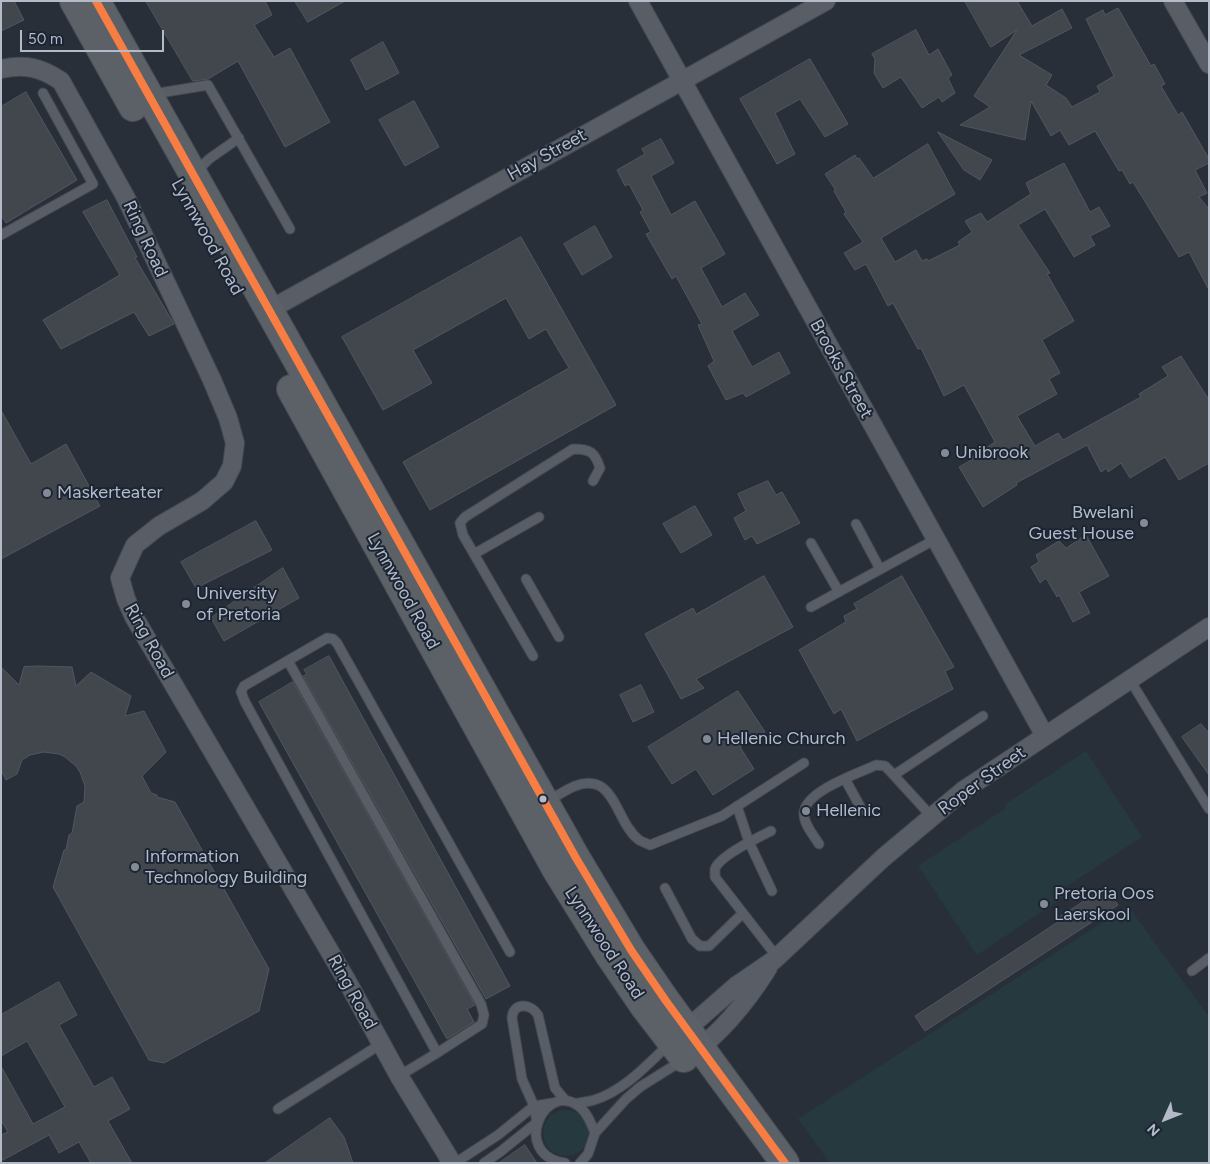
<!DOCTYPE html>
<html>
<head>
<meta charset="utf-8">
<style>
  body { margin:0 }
  #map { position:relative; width:1210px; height:1164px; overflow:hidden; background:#292f38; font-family:Figtree,sans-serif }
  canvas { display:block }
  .frame { position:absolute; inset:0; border:2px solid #b3bbc9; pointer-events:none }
  .north { position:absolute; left:1140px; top:1094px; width:50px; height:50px; -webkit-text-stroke:4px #1c2533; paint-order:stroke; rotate:226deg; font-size:14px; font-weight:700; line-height:20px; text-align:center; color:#b3bbc9 }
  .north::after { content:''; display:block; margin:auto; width:18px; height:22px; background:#b3bbc9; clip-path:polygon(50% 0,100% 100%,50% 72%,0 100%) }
  .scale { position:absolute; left:20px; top:30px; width:144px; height:22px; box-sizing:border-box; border:2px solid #b3bbc9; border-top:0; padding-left:6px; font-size:15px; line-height:18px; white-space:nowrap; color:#b3bbc9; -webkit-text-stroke:4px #1c2533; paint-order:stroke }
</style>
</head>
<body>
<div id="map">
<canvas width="1210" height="1164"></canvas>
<div class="frame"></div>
<div class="north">N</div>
<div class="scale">50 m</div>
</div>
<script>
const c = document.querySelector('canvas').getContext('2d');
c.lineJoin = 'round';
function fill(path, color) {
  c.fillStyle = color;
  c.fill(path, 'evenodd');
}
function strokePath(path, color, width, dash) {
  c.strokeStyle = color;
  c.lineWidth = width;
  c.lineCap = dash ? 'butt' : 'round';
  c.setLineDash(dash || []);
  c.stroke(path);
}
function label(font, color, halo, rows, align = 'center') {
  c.font = font + ' Figtree,sans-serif';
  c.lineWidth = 4;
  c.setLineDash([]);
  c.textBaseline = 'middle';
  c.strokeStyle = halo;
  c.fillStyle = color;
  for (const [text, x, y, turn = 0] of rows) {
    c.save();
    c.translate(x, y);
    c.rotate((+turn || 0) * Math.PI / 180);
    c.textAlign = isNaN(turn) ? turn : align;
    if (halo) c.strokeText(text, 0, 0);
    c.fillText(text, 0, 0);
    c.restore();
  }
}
fill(new Path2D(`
  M1086,751L1142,837L1061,890L1065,896L977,955L918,866L1006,808L1004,805Z
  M1128,906L1209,1017V1163H830L798,1119Z
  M543 1133a23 23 0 1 1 46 0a23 23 0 1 1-46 0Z`), '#26393e');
const building = new Path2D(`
  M1,1H14L24,20L1,31Z
  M146,1H265L272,15L254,25L274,57L290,48L330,122L285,147L238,61L208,79L193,81Z
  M295,1H345L308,22Z
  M965,1H1017L1032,26L1062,9L1072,28L1019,55L1052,75L1046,85L1066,98L1072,107L1100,92L1097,86L1114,76L1086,19L1103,10L1105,15L1118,8L1151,66L1154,64L1165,84L1161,86L1178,115L1182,112L1209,159V163L1195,170L1207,193L1199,197L1209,209V290L1189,252L1179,257L1133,182L1130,184L1122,170L1119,171L1095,131L1069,145L1060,130L1051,136L1031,101L1025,140L960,125L990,107L974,96L1017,30L991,47Z
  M916,30L929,55L938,49L952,75L948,78L955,93L942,102L939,97L922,108L901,77L883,88L874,73L875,59L872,54Z
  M383,42L399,73L366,90L351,60Z
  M810,59L848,124L825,137L800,99L775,113L795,154L777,164L740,99Z
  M26,92L77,180L6,223L1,215V107Z
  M414,101L439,147L405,166L379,120Z
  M938,132L992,160L980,180L964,170Z
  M661,139L674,163L651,176L671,215L695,201L725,254L701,268L722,307L745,293L759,315L732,331L752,367L779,352L790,373L746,397L743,393L726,400L708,366L714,361L698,325L702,324L676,276L672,279L646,234L651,232L640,212L643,210L629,184L625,186L617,170L645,154L642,149Z
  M928,144L955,194L881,238L895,262L916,250L922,261L927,259L928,261L960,245L958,242L972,232L965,221L981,213L987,222L1031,194L1026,183L1064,163L1090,212L1099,207L1110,226L1090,236L1095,245L1074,257L1045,209L1018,225L1050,273L1047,274L1074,321L1042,340L1060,373L1049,379L1057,394L1017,416L1035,446L1058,433L1063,440L1141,397L1139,394L1168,376L1162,367L1181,356L1209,400V463L1179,480L1165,457L1130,478L1121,463L1108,472L1107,468L1101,472L1087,445L1016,483L1017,485L983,507L959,467L973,459L972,457L995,442L964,385L944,396L921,348L918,349L893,303L888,306L866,264L855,270L844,253L863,242L844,214L846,212L834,191L835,189L825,174L855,155L857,159L859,158L873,178Z
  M107,200L137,257L135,258L174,324L149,336L134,312L61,349L43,320L120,275L83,212Z
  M595,226L612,257L582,275L564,244Z
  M521,237L616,405L430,510L403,462L569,368L546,329L529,339L506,298L413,350L432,383L383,410L342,337Z
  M1,410L31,464L66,444L100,506L1,559Z
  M768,481L776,495L782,492L800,523L757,544L752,536L745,540L734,518L746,511L738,494Z
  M695,506L712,535L681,553L663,524Z
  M256,521L272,550L196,588L181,562Z
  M1086,535L1109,576L1079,592L1090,613L1073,622L1059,595L1057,597L1046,578L1040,583L1031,567L1039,562L1036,555L1059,541L1066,548Z
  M283,568L299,598L224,641L211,618Z
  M764,576L793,627L696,679L704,688L681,699L645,634L693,608L696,614Z
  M902,576L954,667L945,671L953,689L857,741L841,709L834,714L799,650L846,622L844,616L857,609L854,604Z
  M329,656L510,986L486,999L303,676L307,674L304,670Z
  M39,666L72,667L76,686L91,672L131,696L125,716L144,711L166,752L142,776L151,793L157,795V797L175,802L269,969L259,1011L164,1063L149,1060L53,887L64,850H66L69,835L72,833L77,806L84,802L85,786L80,772L76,766L65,757L59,754L44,752L30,755L22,760L17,774L6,780L1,770V667L19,685L24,667Z
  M293,682L475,1005L467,1009L474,1022L447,1039L259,702Z
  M641,685L654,712L633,722L620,695Z
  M738,691L765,732L740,747L754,769L713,795L696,769L672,784L648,747Z
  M1201,724L1209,733V775L1182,737Z
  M1106,887L1118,905L925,1031L915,1016L1061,920L1060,917Z
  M59,982L77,1015L59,1025L94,1087L112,1077L130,1109L108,1121L132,1163H91L79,1142L59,1153L49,1135L1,1161V1135L8,1132L1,1120V1066L33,1124L65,1107L27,1041L1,1056V1015Z
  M330,1118L344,1137L353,1163H265Z
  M525,1145L537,1163H499Z`);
fill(building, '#42474e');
strokePath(building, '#51575f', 1);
const lane = new Path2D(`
  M153,94L208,85L290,229
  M196,172L209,159L239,138
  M1,235L93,184L43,93
  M856,524L880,569
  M811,543L839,592
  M474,554L539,517
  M526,579L559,637
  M811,607L936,539
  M533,656L463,535L460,523L465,517L573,449C590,449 595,452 600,468L593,481
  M288,661L481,1004L484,1015L482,1024L437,1053
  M1130,680L1209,809
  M894,775L983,716
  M845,779L862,810
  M547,801C556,797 565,790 575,786C616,771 615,822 639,840C642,842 646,843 650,845L722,816L804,763
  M737,806L749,842L772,891
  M771,831C759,837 719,856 715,869C715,871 715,875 715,877L777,957
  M819,844C814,836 803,823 804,813C805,791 859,773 876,765L885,766L889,770L932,817
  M665,888L692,939L700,946H709L743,913
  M1192,971L1209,958
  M399,1076L437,1053L245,702L241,692L244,686L327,638L333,639L337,643L510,952
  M575,1104C581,1102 588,1102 594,1100C624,1091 648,1064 670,1043
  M278,1109L381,1044
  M537,1123L534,1106L522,1079L512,1018C513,1002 531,1003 538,1015L555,1088L566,1101
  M595,1133L626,1099L640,1087L683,1060
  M455,1163L498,1135L534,1106L553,1103
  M484,1163L500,1152L536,1123
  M565,1163C508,1154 547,1075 582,1109C588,1115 592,1125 595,1133L588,1154L580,1163`);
const street = new Path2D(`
  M638,1L1045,736
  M1173,1L1209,64
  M1,69C25,64 40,67 61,81L126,198L212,380L228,418L235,443L232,466L224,482L202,501L159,526L135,545L120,578L126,599L134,617L347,981L399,1076L452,1163
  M269,310L826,1
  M680,1035L736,986L774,960L884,857L964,790L1209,627
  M693,1053C722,1032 749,998 768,968`);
const primary = new Path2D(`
  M74,1L133,107
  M96,1L576,858L631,950L666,1001L785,1163
  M291,389L556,869L610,956L644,1006L684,1058`);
strokePath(lane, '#454a51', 11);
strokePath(street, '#454a51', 20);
strokePath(primary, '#474c55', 30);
strokePath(lane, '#595e66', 9);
strokePath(street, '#595e66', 18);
strokePath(primary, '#5c6067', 28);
strokePath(new Path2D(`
  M96,1L576,858L631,950L666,1001L785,1163`), '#f77d43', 8);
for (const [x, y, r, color] of [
  [945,453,5,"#838a96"],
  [47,493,5,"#838a96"],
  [1144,523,5,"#838a96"],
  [186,604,5,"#838a96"],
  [707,739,5,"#838a96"],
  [543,799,4.5,"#b3bbc9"],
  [806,811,5,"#838a96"],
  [135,867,5,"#838a96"],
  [1044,904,5,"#838a96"]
]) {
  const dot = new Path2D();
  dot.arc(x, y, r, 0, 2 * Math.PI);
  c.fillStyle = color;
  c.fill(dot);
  strokePath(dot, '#1c2533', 2);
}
label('18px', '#b3bbc9', '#1c2533', [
  ["Hay Street",547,155,-29],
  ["Lynnwood Road",207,237,61],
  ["Ring Road",145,239,65],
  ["Brooks Street",841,369,61],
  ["Lynnwood Road",403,591,61],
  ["Ring Road",149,641,61],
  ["Roper Street",982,781,-36],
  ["Lynnwood Road",604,943,57],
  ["Ring Road",352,992,61]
]);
label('18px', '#b3bbc9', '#1c2533', [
  ["Unibrook",955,453],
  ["Maskerteater",57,493],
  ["Bwelani",1134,513,"right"],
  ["Guest House",1134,534,"right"],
  ["University",196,594],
  ["of Pretoria",196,615],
  ["Hellenic Church",717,739],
  ["Hellenic",816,811],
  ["Information",145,857],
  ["Technology Building",145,878],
  ["Pretoria Oos",1054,894],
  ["Laerskool",1054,915]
], 'left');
</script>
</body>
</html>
